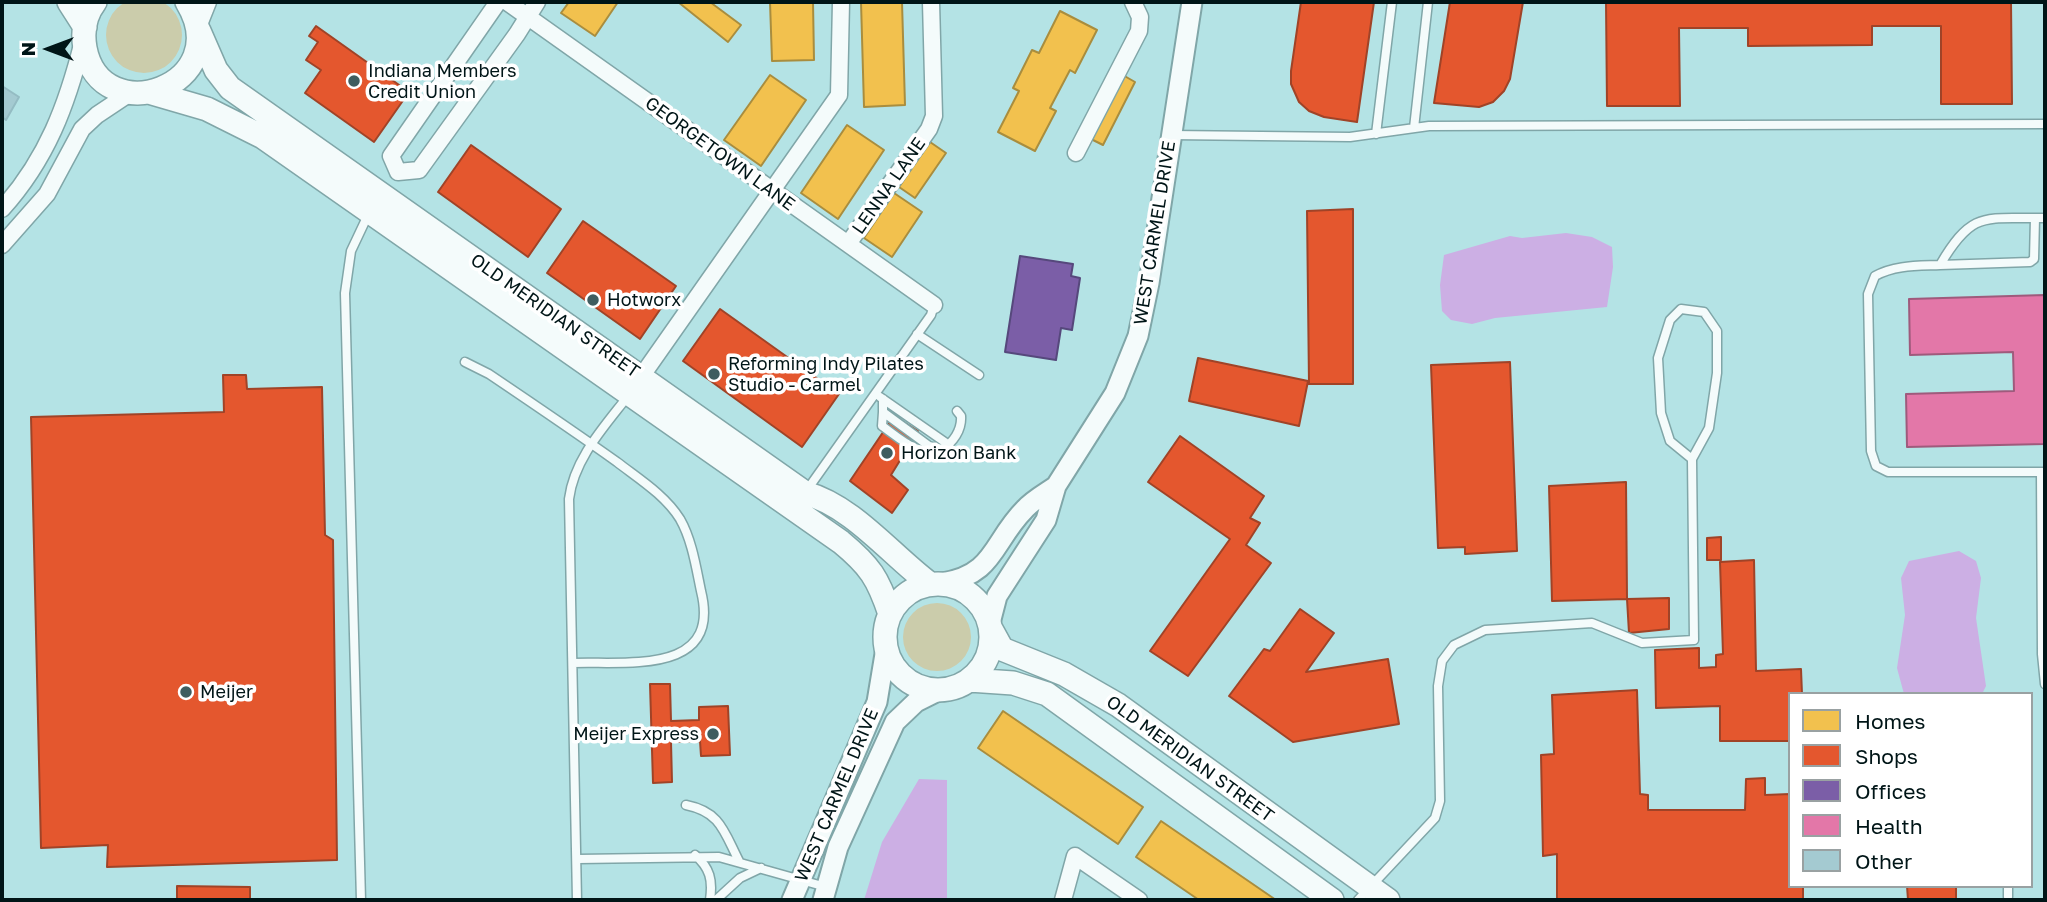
<!DOCTYPE html>
<html>
<head>
<meta charset="utf-8">
<style>
  body { margin:0 }
  #map { position:relative; width:2047px; height:902px; overflow:hidden; background:#b4e3e5; font-family:"Golos Text",sans-serif }
  canvas { display:block }
  .frame { position:absolute; inset:0; border:4px solid #001517; pointer-events:none }
  .legend { position:absolute; left:1788px; top:692px; width:245px; height:196px; box-sizing:border-box; background:#fff; border:2px solid #99a1a2; margin:0; padding:9px 12px; list-style:none; font-size:21px; color:#001517 }
  .legend li { display:flex; align-items:center; gap:14px; height:35px }
  .legend b { width:35px; border:2px solid #99a1a2 }
  .north { position:absolute; left:14px; top:14px; width:70px; height:70px; -webkit-text-stroke:5px #fff; paint-order:stroke; rotate:270deg; font-size:19px; font-weight:700; line-height:28px; text-align:center; color:#001517 }
  .north::after { content:''; display:block; margin:auto; width:24px; height:32px; background:#001517; clip-path:polygon(50% 0,100% 100%,50% 72%,0 100%) }
</style>
</head>
<body>
<div id="map">
<canvas width="2047" height="902"></canvas>
<div class="frame"></div>
<ul class="legend">
<li><b style="height:19px;background:#f2c14e"></b>Homes</li>
<li><b style="height:19px;background:#e4572e"></b>Shops</li>
<li><b style="height:19px;background:#7b5ea7"></b>Offices</li>
<li><b style="height:19px;background:#e377a8"></b>Health</li>
<li><b style="height:19px;background:#a4cad1"></b>Other</li>
</ul>
<div class="north">N</div>
</div>
<script>
const c = document.querySelector('canvas').getContext('2d');
c.lineJoin = 'round';
function fill(path, color) {
  c.fillStyle = color;
  c.fill(path, 'evenodd');
}
function strokePath(path, color, width, dash) {
  c.strokeStyle = color;
  c.lineWidth = width;
  c.lineCap = dash ? 'butt' : 'round';
  c.setLineDash(dash || []);
  c.stroke(path);
}
function label(font, color, halo, rows, align = 'center') {
  c.font = font + ' "Golos Text",sans-serif';
  c.lineWidth = 7;
  c.setLineDash([]);
  c.textBaseline = 'middle';
  c.strokeStyle = halo;
  c.fillStyle = color;
  for (const [text, x, y, turn = 0] of rows) {
    c.save();
    c.translate(x, y);
    c.rotate((+turn || 0) * Math.PI / 180);
    c.textAlign = isNaN(turn) ? turn : align;
    if (halo) c.strokeText(text, 0, 0);
    c.fillText(text, 0, 0);
    c.restore();
  }
}
fill(new Path2D(`
  M106 35a38 38 0 1 1 76 0a38 38 0 1 1-76 0Z
  M903 637a34 34 0 1 1 68 0a34 34 0 1 1-68 0Z`), '#cbccab');
fill(new Path2D(`
  M1566,233L1592,237L1612,247L1613,267L1607,307L1495,318L1472,324L1451,320L1442,311L1440,285L1444,255L1510,236L1522,238Z
  M1959,551L1976,561L1981,578L1976,618L1986,686L1982,694H1904L1897,668L1905,615L1901,578L1909,561Z
  M919,779L947,780V900H864L882,842Z`), '#ccafe4');
const homes = new Path2D(`
  M569,2H618L595,36L561,13Z
  M678,2H710L741,25L728,42Z
  M770,2H813L814,60L772,61Z
  M861,2H902L905,105L864,107Z
  M1060,11L1097,30L1075,73L1070,70L1050,108L1056,111L1035,151L998,132L1019,91L1013,88L1032,50L1039,53Z
  M1121,74L1135,82L1103,145L1089,138Z
  M770,75L806,100L761,166L724,140Z
  M847,125L884,150L838,219L801,193Z
  M930,142L946,153L915,198L899,187Z
  M894,193L922,212L892,257L864,238Z
  M1003,711L1143,807L1118,844L978,748Z
  M1161,821L1276,900H1199L1136,857Z`);
fill(homes, '#f2c14e');
strokePath(homes, '#a98d3e', 2);
const shops = new Path2D(`
  M1301,2H1374L1357,122L1324,117L1309,111L1299,102L1291,84V71Z
  M1450,2H1523L1510,79L1504,91L1493,102L1479,107L1434,103Z
  M1606,2H2011L2012,104H1941V26H1872V45L1748,46V28H1679L1680,106H1607Z
  M316,26L409,92L374,142L305,93L321,70L306,60L318,42L309,36Z
  M471,145L561,209L528,257L438,192Z
  M1353,209V384H1309L1307,211Z
  M583,221L676,286L640,339L547,273Z
  M720,309L839,394L802,447L683,361Z
  M1198,358L1308,381L1299,426L1189,401Z
  M1510,362L1517,551L1465,554V547L1438,548L1431,365Z
  M223,375H246L247,389L322,387L325,535L333,540L337,860L107,867L108,845L41,848L31,417L224,412Z
  M894,416L918,431L891,475L908,490L892,513L850,481Z
  M1180,436L1264,496L1250,518L1260,523L1246,545L1271,563L1188,676L1150,651L1230,539L1148,482Z
  M1626,482L1627,599L1552,601L1549,486Z
  M1721,537V560H1707V538Z
  M1754,560L1756,671L1801,669L1802,694H1790V741H1720V706L1656,708L1655,650L1699,648V668L1716,667V655L1723,654L1720,562Z
  M1669,598V629L1629,633L1627,599Z
  M1300,609L1334,633L1306,672L1388,659L1399,724L1293,742L1229,696L1264,649L1270,651Z
  M650,684H670L671,721L699,720V707L728,706L730,755L701,756L700,741L671,742L672,782L653,783Z
  M1637,690L1640,794L1648,795V810H1745L1746,779L1765,778V795L1790,794V886H1803V900H1557V854L1543,856L1541,755L1554,754L1552,695Z
  M177,886L250,887V900H177Z
  M1907,886H1956V900H1908Z`);
fill(shops, '#e4572e');
strokePath(shops, '#a04327', 2);
const offices = new Path2D(`
  M1020,256L1073,264L1071,276L1080,278L1072,330L1061,328L1056,360L1005,352Z`);
fill(offices, '#7b5ea7');
strokePath(offices, '#56487c', 2);
const health = new Path2D(`
  M2045,295V444L1907,447L1906,394L2014,391L2013,352L1910,355L1909,299Z`);
fill(health, '#e377a8');
strokePath(health, '#9f5a7c', 2);
const building = new Path2D(`
  M2,86L19,97L6,120L2,117Z`);
fill(building, '#a4cad1');
strokePath(building, '#94bcc3', 2);
const service = new Path2D(`
  M1414,128L1428,2
  M1376,134L1392,2
  M1171,135L1350,137L1429,126L2045,124
  M2045,218C1985,219 1973,209 1940,265C1917,266 1895,265 1875,276L1868,294L1871,451L1876,466L1888,472H2045
  M1940,265L2030,262L2034,259L2035,218
  M917,334L979,375
  M465,362L489,374C532,403 575,432 617,462C639,479 665,495 680,519C692,540 696,567 701,591C722,676 626,661 573,663
  M880,397L949,445
  M883,399V412L929,446L942,449C953,443 962,430 961,416L957,411
  M883,412L882,426C901,439 917,457 942,449
  M2041,472L2042,654L2045,684
  M807,490L931,315L934,305
  M686,805C721,812 724,832 739,861
  M695,855C710,868 713,880 710,900
  M578,859L719,857L826,887
  M2008,897V886
  M361,900L345,293L351,251L368,215
  M577,900L569,499C574,459 604,427 628,396
  M716,900L740,878L761,868
  M1358,900L1435,818L1440,801L1438,686L1442,661L1454,645L1485,630L1592,623L1642,643L1694,640L1692,459L1709,428L1717,373V331L1704,312L1681,309L1670,320L1658,358L1661,413L1670,441L1692,459`);
const minor = new Path2D(`
  M507,2L934,305
  M198,27L208,2
  M1076,153L1139,31L1140,17L1133,2
  M398,172L419,170L517,34L537,2
  M398,172L391,156L498,2
  M2,209C47,159 67,105 83,41
  M848,244L929,129L934,116L931,2
  M2,245L47,194L82,129L97,115L130,93
  M641,377L839,95L841,2
  M1063,900L1075,856L1139,900`);
const tertiary = new Path2D(`
  M942,583C995,575 992,542 1025,509C1033,500 1046,493 1056,486
  M990,623L997,596L1046,520L1056,486L1115,393L1138,336L1149,283L1192,2
  M792,900L877,702L886,648
  M823,900L838,847L895,722L916,702L940,690`);
const secondary = new Path2D(`
  M69,2L85,27
  M95,2C85,15 82,31 85,48C101,133 238,86 187,2
  M199,31L216,70L230,88L805,493C853,506 891,555 930,584
  M152,93L207,109L263,137L841,542C870,566 878,578 890,614
  M885 637a53 53 0 1 1 106 0a53 53 0 1 1-106 0Z
  M991,629L1002,649L1064,674L1118,705L1388,900
  M969,680L1013,683L1047,694L1332,900`);
strokePath(service, '#80a6a8', 11);
strokePath(minor, '#80a6a8', 19);
strokePath(tertiary, '#80a6a8', 23);
strokePath(secondary, '#80a6a8', 26);
strokePath(service, '#f4fbfb', 8);
strokePath(minor, '#f4fbfb', 16);
strokePath(tertiary, '#f4fbfb', 19);
strokePath(secondary, '#f4fbfb', 23);
for (const [x, y, r, color] of [
  [354,81,7,"#3f5d5f"],
  [593,300,7,"#3f5d5f"],
  [714,374,7,"#3f5d5f"],
  [887,453,7,"#3f5d5f"],
  [186,692,7,"#3f5d5f"],
  [713,734,7,"#3f5d5f"]
]) {
  const dot = new Path2D();
  dot.arc(x, y, r, 0, 2 * Math.PI);
  c.fillStyle = color;
  c.fill(dot);
  strokePath(dot, '#fff', 2.5);
}
label('18px', '#001517', '#fff', [
  ["Indiana Members",368,71],
  ["Credit Union",368,92],
  ["Hotworx",607,300],
  ["Reforming Indy Pilates",728,364],
  ["Studio - Carmel",728,385],
  ["Horizon Bank",901,453],
  ["Meijer",200,692],
  ["Meijer Express",699,734,"right"]
], 'left');
label('18px', '#001517', '#fff', [
  ["GEORGETOWN LANE",720,154,36],
  ["LENNA LANE",889,186,-55],
  ["WEST CARMEL DRIVE",1155,233,-81],
  ["OLD MERIDIAN STREET",555,316,35],
  ["OLD MERIDIAN STREET",1190,759,36],
  ["WEST CARMEL DRIVE",837,795,-67]
]);
</script>
</body>
</html>
